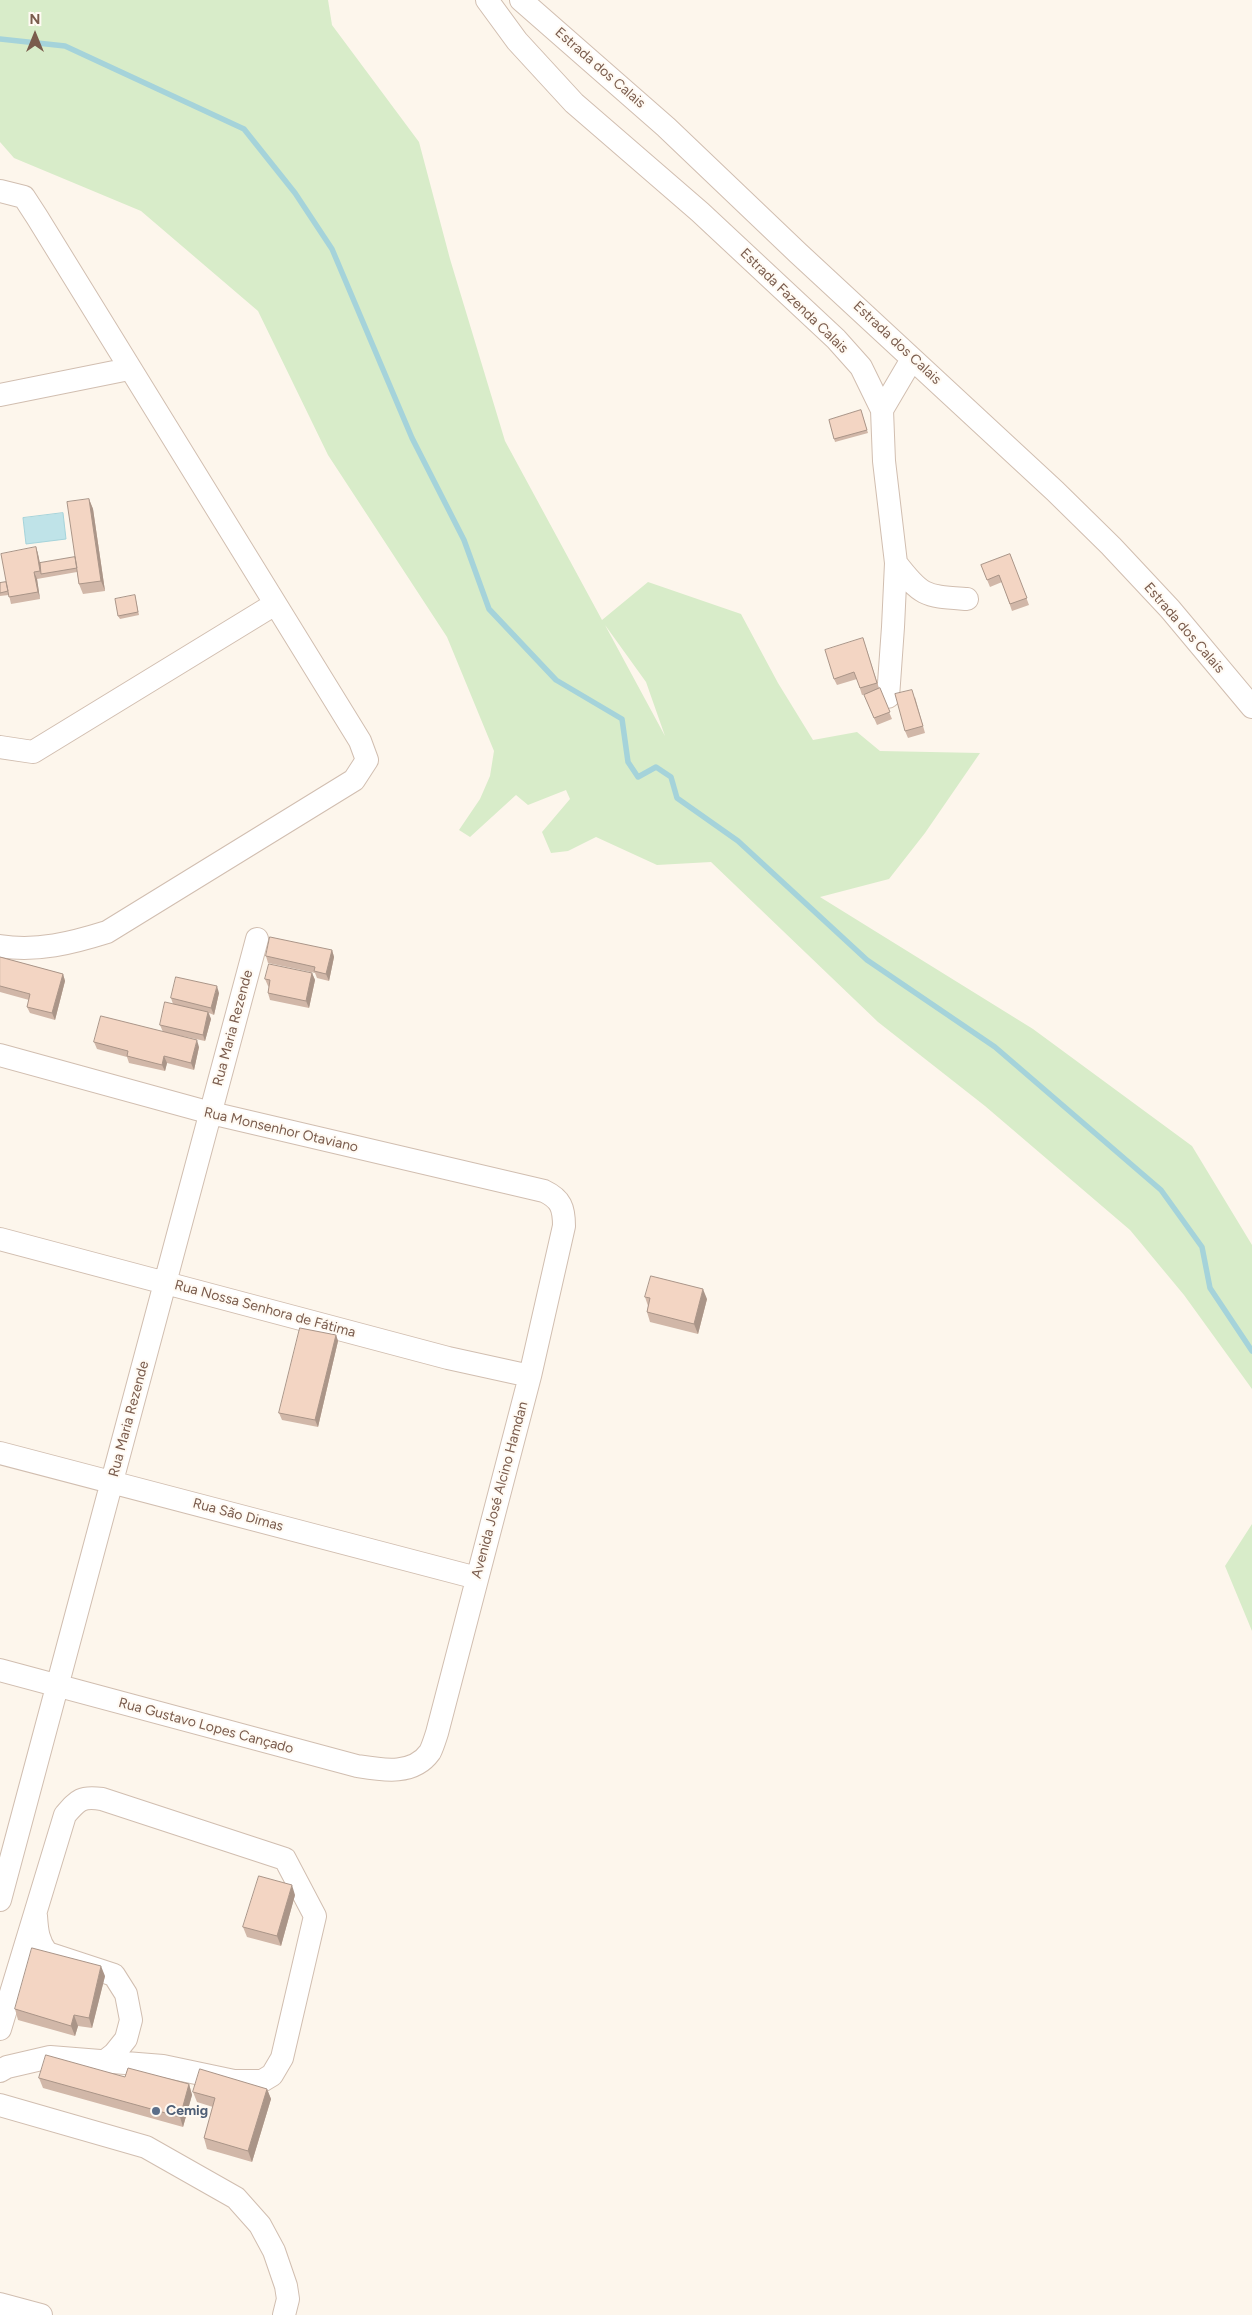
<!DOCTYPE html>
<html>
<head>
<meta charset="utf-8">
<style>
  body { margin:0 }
  #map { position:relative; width:1252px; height:2315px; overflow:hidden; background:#fdf6ec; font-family:Figtree,sans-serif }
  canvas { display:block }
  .north { position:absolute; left:10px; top:10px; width:50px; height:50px; -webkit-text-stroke:4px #fffaf3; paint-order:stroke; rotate:0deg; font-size:14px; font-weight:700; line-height:20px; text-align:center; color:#7a5c4d }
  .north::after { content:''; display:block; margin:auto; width:18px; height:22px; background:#7a5c4d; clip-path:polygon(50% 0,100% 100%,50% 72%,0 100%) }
</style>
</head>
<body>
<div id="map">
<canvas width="1252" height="2315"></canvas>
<div class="north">N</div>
</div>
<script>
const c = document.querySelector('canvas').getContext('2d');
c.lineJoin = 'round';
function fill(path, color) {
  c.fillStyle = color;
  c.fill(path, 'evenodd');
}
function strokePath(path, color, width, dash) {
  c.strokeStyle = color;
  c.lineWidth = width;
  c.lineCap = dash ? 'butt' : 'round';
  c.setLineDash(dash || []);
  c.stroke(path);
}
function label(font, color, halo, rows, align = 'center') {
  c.font = font + ' Figtree,sans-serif';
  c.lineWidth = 4;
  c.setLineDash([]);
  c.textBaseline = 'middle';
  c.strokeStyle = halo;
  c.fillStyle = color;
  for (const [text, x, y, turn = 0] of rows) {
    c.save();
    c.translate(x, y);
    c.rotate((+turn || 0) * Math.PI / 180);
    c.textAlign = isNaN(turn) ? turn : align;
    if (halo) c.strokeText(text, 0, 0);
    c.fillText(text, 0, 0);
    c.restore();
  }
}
fill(new Path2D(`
  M0,0H328L332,25L419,142L450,259L505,441L602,620L648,582L741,614L778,683L813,740L857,732L880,751L980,753L925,833L889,879L820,897L1033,1029L1192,1146L1252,1245V1389L1184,1295L1130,1230L985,1106L878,1022L711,862L657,865L596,837L568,851L551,853L542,832L570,799L566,790L528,805L516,795L470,837L459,830L480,799L490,776L494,751L447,637L328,455L258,311L141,211L14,158L0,142ZM605,625L646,682L665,736Z
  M1252,1524V1631L1225,1566Z`), '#d8ecc9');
const water = new Path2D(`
  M63,513L66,539L26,544L23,518Z`);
fill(water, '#bfe3e8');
strokePath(water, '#a5d3da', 1);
strokePath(new Path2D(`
  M0,39L65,46L244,129L295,193L332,249L412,438L464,540L489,609L556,680L622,719L628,762L638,777L656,767L671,777L677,798L738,841L867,960L995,1047L1161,1190L1202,1247L1210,1288L1252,1351`), '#a5d3da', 5.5);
const minor = new Path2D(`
  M487,0L517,41L574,103L700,212L836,339L861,367L882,410L884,461L896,563L893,627L888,697
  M521,0L666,127L798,253L1055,491L1111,546L1170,609L1252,707
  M0,191L24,197L37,217L360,741L367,760L354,780L107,932C72,943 37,952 0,946
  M0,395L129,369
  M882,410L912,359
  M896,563C922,597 925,596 967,599
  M0,747L33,752L275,604
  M0,1055L211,1113L544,1191C561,1199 564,1208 564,1226L530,1376L437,1733C435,1739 433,1746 430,1752C413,1776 382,1770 357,1766L0,1670
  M0,1239L448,1358L530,1376
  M0,1453L477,1578
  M0,1900L257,939
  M36,1916C37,1931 38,1941 47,1953L114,1975L126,1994L131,2020L126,2039L114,2054L105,2061
  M0,2029L65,1815C78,1800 81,1796 102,1799L285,1859L315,1916L282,2058L272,2075L262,2081H234L163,2066L50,2057L7,2067L0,2071
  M0,2105L146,2147L236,2198L260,2225L274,2251L286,2286L288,2299L284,2315
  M0,2304L41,2315`);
strokePath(minor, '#d1beb0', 24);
strokePath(minor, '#fff', 22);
fill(new Path2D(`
  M861,410L868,433L835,442L829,420Z
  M89,499L93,509L105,591L83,594L79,584L77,572L37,579L40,599L11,604L9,595L0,596V583L6,582L36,547L38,554L40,563L75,557Z
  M1010,554L1029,605L1012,611L1002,582L990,587L981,565Z
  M135,595L139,615L120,619L118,616Z
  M863,638L879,688L892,719L877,725L864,695L868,694L862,695L857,679L837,685L834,679Z
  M915,697L925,733L908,738L905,731Z
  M332,950L334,957L329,981L317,978L315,973L268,963L266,956Z
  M0,957L63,974L65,981L55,1020L30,1013L27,1007L29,1000L0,992Z
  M312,973L315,980L309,1008L270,1000L268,993L269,987L268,986L265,979Z
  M219,993L214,1015L209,1013L211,1019L205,1041L163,1032L160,1025L173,1004L171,998Z
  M94,1042L199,1047L194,1070L167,1063L165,1071L129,1063L127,1057L97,1049Z
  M645,1297L707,1299L698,1334L650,1322L647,1312L648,1306Z
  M336,1335L338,1341L318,1427L282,1420L279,1413Z
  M295,1895L281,1946L247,1937L243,1927Z
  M105,1976L92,2028L78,2026L75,2036L18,2020L15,2009Z
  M125,2077L189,2084L192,2095L183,2127L43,2088L39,2078Z
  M267,2089L271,2099L252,2162L207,2149L204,2138L213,2107L197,2102L193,2092Z`), '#d1b7a8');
fill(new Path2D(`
  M89,499L93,509L105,591L101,581Z
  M36,547L38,554L42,574L40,571Z
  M34,572L37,579L40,599L38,592Z
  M332,950L334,957L329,981L326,974Z
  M312,973L315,980L309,1008L306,1001Z
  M63,974L65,981L55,1020L52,1013Z
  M217,986L219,993L214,1015L211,1008Z
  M208,1012L211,1019L205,1041L203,1035Z
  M197,1040L199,1047L194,1070L191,1063Z
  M164,1056L167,1063L165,1071L162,1065Z
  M703,1289L707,1299L698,1334L694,1324Z
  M336,1335L338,1341L318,1427L315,1420Z
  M292,1885L295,1895L281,1946L277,1936Z
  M101,1966L105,1976L92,2028L89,2018Z
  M74,2015L78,2026L75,2036L71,2026Z
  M189,2084L192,2095L183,2127L180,2117Z
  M267,2089L271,2099L252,2162L248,2151Z`), '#aa9588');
const building = new Path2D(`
  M861,410L867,430L834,439L829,420Z
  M89,499L101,581L79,584L67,502Z
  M36,547L40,571L34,572L38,592L9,597L1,554Z
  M1010,554L1027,598L1010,604L999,575L987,580L981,565Z
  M75,557L77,568L41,574L40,563Z
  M6,582L8,591L0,593V583Z
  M135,595L138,612L118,616L115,599Z
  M863,638L877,683L860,688L854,672L834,679L825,650Z
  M880,688L890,712L874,718L864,695Z
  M912,690L923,726L905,731L895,694Z
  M270,937L332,950L326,974L314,971L315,967L266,956Z
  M0,957L63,974L52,1013L27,1007L30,994L0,986Z
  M269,964L312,973L306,1001L268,993L270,980L265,979Z
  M176,977L217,986L211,1008L171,998Z
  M165,1002L208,1012L203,1035L160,1025Z
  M101,1016L197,1040L191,1063L164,1056L162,1065L127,1056L128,1051L94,1042Z
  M651,1276L703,1289L694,1324L647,1312L650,1298L645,1297Z
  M300,1328L336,1335L315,1420L279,1413Z
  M259,1876L292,1885L277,1936L243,1927Z
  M32,1948L101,1966L89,2018L74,2015L71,2026L15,2009Z
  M46,2055L125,2077L128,2068L189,2084L180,2117L39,2078Z
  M200,2069L267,2089L248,2151L204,2138L215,2098L193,2092Z`);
fill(building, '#f3d5c3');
strokePath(building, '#aa9588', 1);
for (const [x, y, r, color] of [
  [156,2111,5,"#5c6f8a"]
]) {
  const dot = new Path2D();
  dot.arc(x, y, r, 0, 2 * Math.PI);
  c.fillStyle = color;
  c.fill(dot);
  strokePath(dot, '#fffaf3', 2);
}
label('14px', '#7a5c4d', '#fffaf3', [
  ["Estrada dos Calais",600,68,41],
  ["Estrada Fazenda Calais",794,301,44],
  ["Estrada dos Calais",897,343,43],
  ["Estrada dos Calais",1184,628,49],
  ["Rua Maria Rezende",233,1028,-75],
  ["Rua Monsenhor Otaviano",281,1130,13],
  ["Rua Nossa Senhora de Fátima",265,1309,15],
  ["Rua Maria Rezende",129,1419,-75],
  ["Avenida José Alcino Hamdan",500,1490,-75],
  ["Rua São Dimas",238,1515,15],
  ["Rua Gustavo Lopes Cançado",206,1726,15]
]);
label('bold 14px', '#4e5e75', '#fffaf3', [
  ["Cemig",166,2111]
], 'left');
</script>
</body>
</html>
